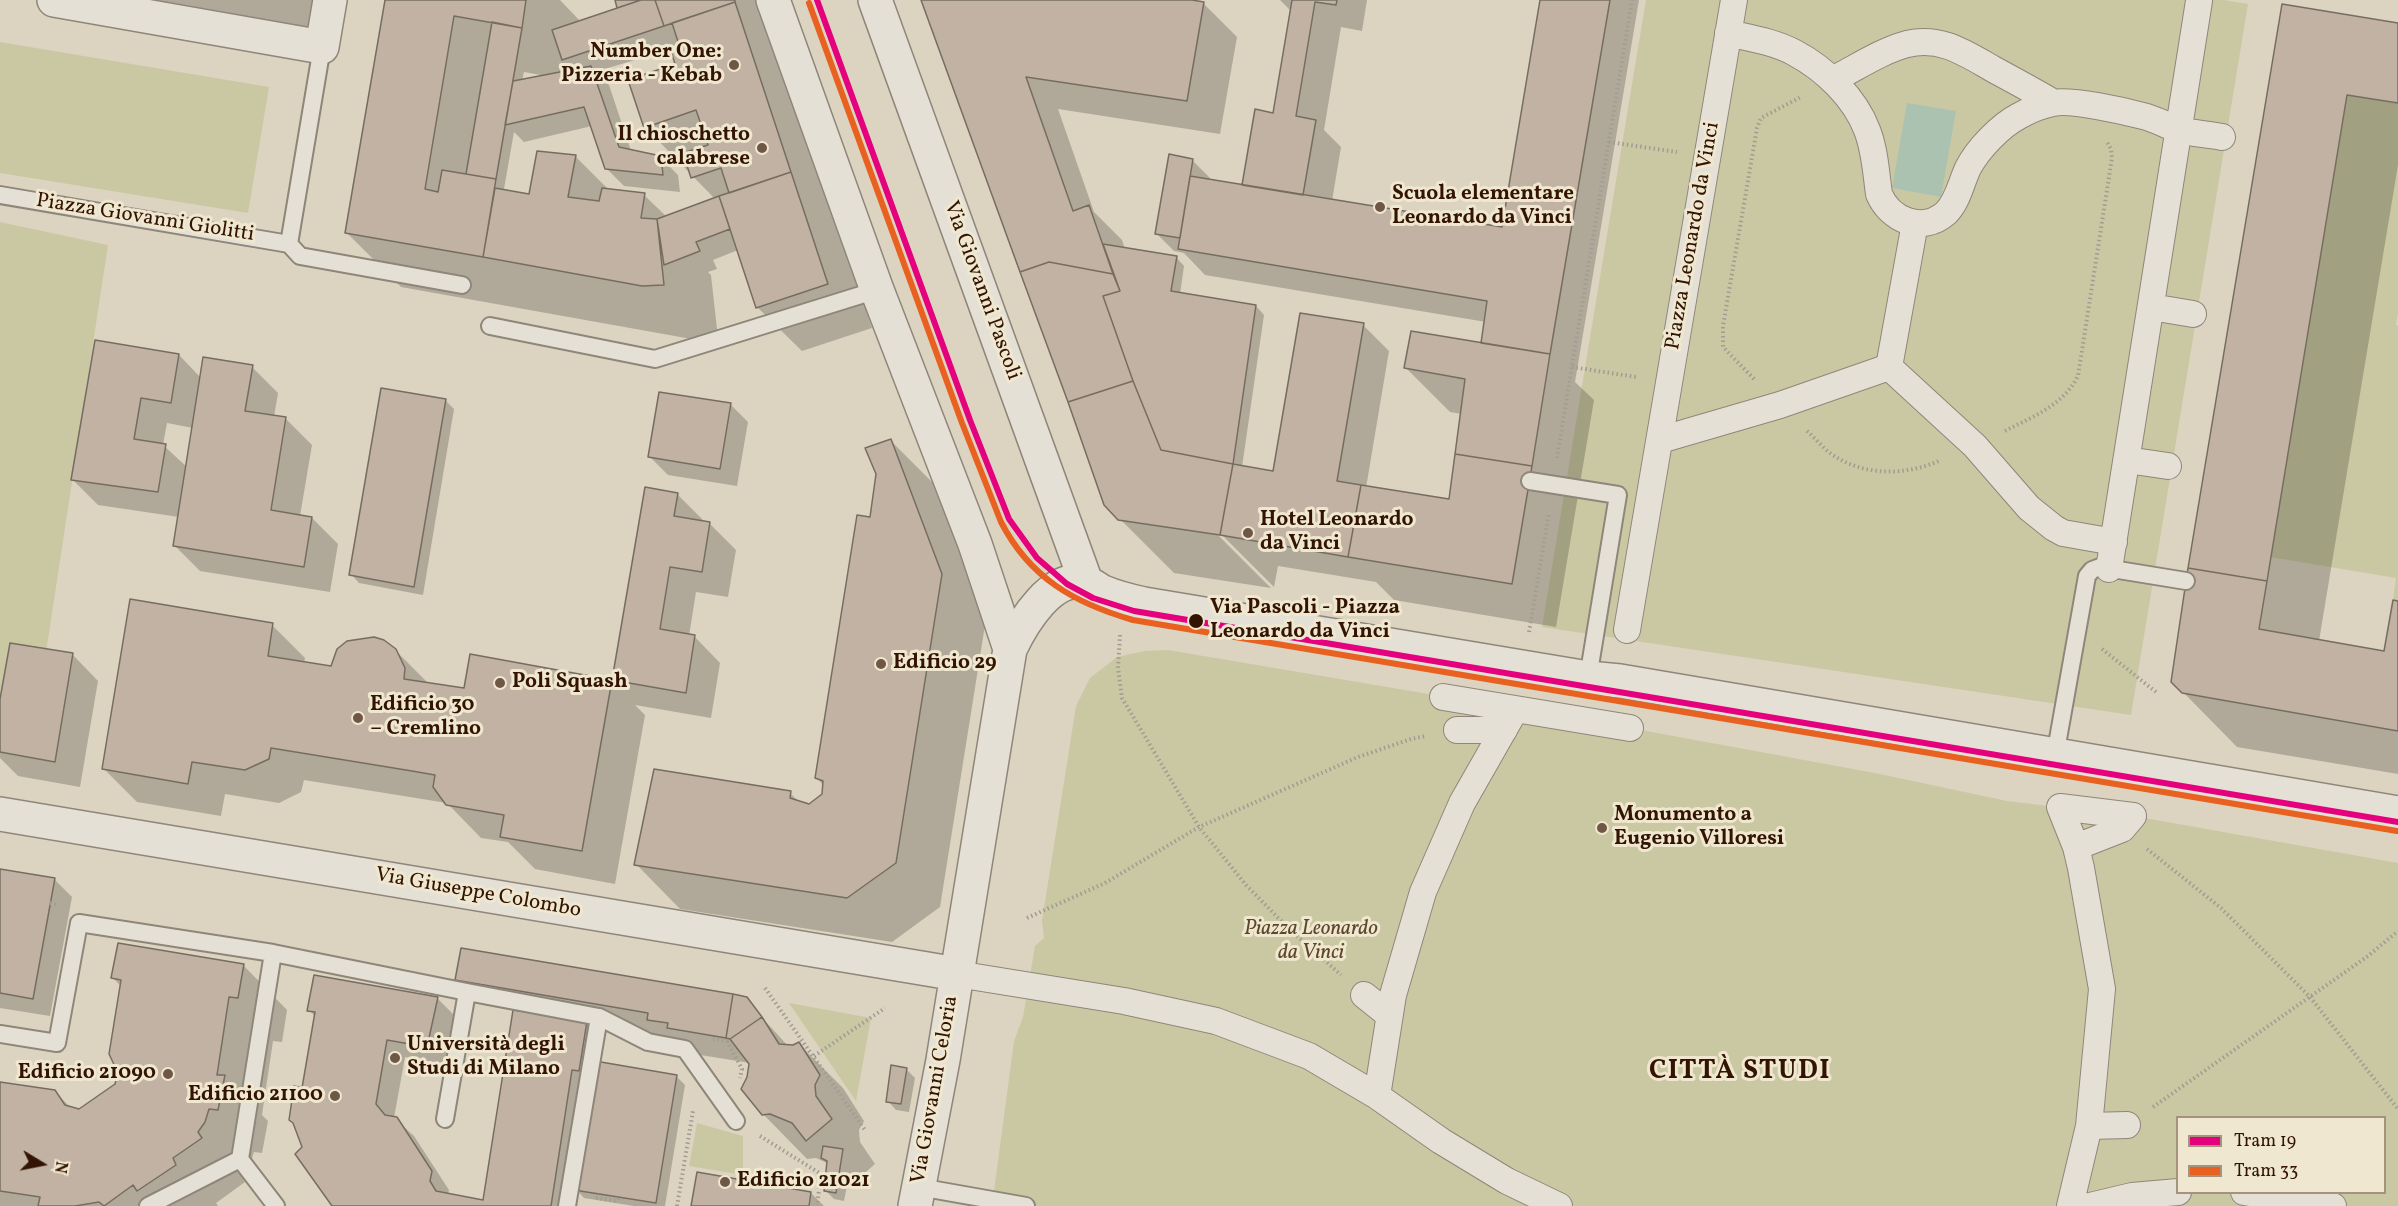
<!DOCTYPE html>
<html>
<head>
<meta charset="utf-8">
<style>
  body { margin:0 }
  #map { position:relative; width:2398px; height:1206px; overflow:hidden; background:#dcd4c0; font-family:Vollkorn,serif }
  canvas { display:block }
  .legend { position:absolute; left:2176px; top:1116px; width:210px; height:78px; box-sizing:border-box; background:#efe7cf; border:2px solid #a4937d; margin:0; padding:8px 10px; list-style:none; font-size:18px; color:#331403 }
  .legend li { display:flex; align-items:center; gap:12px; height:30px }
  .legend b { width:30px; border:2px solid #a4937d }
  .north { position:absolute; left:12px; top:1134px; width:60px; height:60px; -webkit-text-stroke:4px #efe7cf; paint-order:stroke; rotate:100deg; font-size:16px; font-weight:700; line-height:24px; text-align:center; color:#331403 }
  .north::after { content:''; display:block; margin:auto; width:21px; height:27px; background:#331403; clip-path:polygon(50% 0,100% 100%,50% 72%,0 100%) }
</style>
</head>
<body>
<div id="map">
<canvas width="2398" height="1206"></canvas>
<ul class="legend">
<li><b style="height:8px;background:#e5007d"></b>Tram 19</li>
<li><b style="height:8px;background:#e86120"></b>Tram 33</li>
</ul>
<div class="north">N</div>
</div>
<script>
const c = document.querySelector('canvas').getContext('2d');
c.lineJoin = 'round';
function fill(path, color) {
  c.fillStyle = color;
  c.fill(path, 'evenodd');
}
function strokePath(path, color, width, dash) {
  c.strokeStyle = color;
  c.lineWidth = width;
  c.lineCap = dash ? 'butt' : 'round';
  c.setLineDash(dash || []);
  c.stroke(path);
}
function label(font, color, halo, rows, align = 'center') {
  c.font = font + ' Vollkorn,serif';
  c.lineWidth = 6;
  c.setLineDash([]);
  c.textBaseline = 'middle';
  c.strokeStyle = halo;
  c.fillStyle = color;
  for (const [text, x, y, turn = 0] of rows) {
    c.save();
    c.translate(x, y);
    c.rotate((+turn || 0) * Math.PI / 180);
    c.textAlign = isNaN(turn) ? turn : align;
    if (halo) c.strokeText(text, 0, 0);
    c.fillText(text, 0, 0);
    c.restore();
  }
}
fill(new Path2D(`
  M1646,0H2224L2248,4L2131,715L1542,627Z
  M0,42L269,87L248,213L0,173Z
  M2347,95L2398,103V313L2396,325H2398V601L2393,600L2396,578L2270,557Z
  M0,222L108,245L30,758L0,752Z
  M1168,650L1630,728L1875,773L2007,801L2133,816L2398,863V1206H992L1014,1041L1023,1017L1035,946L1044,938L1042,921L1076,706L1090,678L1117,657L1145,651ZM2178,1118H2384V1192H2178Z
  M789,1003L871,1018L856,1101Z
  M697,1123L743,1136V1175L689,1166Z`), '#cac8a2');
fill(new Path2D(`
  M1907,103L1956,111L1941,197L1892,188Z`), '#acc2b1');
fill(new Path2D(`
  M139,0H319L314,31Z
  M386,0H560L581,22L620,9L616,0H763L872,328L802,351L757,307L738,250L713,260L717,269L708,272L711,275L718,338L697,340L401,287L347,233ZM681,46L682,49L677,65L645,127L715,199L667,217L644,195L609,190L576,157L530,195L504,189L514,132L524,142L592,126L606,168L624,186L680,192L678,175L660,157L631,151L609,85L595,72ZM524,72L546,76L522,81Z
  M922,0H1184L1203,3L1237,37L1220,134L1058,109L1094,212L1122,240L1125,249L1176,257L1184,266L1180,294L1256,306L1264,315L1242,467L1275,473L1363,325L1389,351L1366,488L1450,501L1462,414L1450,412L1406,368L1485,345L1486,322L1205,275L1184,253L1174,251L1156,233L1192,160L1210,178V181L1243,187L1274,114L1291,11L1280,0H1367L1362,31L1341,27L1324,130L1341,147L1332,201L1504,229L1541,0H1639L1575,382L1594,400L1556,627L1394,600L1376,582L1278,566L1274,587L1216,529L1214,531L1271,588L1174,573L1105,504Z
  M2283,6L2398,25V165L2319,641L2385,653L2398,602V774L2237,747L2183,692Z
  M96,341L179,355L201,378L252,367L278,393L274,417L286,419L312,445L300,516L312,518L338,544L330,592L200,571L174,545L179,517L98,505L72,479ZM167,423L193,428L187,467L163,445Z
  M445,400L454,409L423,595L359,583L351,574Z
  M730,404L748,422L737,486L668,475L650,457Z
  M891,441L935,485L986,619L940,907L892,942L680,909L636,864L790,793L800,803L810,806L824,794V786L817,778L872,519Z
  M646,489L677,494L703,520V522L710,524L736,550L728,597L696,592L689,636H694L720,663L711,718L635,705L645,715L615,884L535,869L508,842L481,838L447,803L304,780L301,792L279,803L225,794L221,816L137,802L103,768L272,625L305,658L304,663L332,667L395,650L429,684L466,690L471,656L614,682Z
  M72,654L98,681L80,787L18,776L0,758V708Z
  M0,871L54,879L72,897L50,1016L0,1008Z
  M243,965L287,1010L282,1042L273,1041L262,1115L268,1121L262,1153L254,1152L249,1167L242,1177L245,1182L216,1203L218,1206H0V1084L54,1091L71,1108L80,1110L116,1085L120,1072L122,987L113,978Z
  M457,979L747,998L765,1024L767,1023L788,1046L799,1044L843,1088L864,1121L859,1130L860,1142L875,1164L851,1185L848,1181L844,1201L834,1199L826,1191L829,1164L816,1158L807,1159L763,1114L749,1078L750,1063L694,1054L675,1046L666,1037L587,1023L604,1040L600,1064L676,1076L685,1085L665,1206H634L584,1198L574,1187L571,1206H334L304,1147L303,1090L316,1017L309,1010L437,998L455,1016L445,1064L405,1057L394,1118L414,1136L449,1190L448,1195L484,1201L515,1011L483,1005Z
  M906,1069L915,1078L909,1112L896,1110L888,1101Z
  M811,1193L824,1206H693Z`), '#0003');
const building = new Path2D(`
  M385,0H526L522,28L454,16L425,189L438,192L442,170L496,179L483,257L345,233Z
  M615,0H641L617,8Z
  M641,0H655L664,26L562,60L552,30Z
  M655,0H735V2L664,26Z
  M921,0H1192L1204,2L1187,101L1026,77L1073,211L1089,205L1113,274L1049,262L1020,272Z
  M1292,0H1337L1336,5L1315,2L1296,116L1316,120L1303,195L1242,185L1255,109L1273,113Z
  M1540,0H1610L1550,354L1481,343L1487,301L1178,249L1190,176L1502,227Z
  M735,2L791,172L729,193L721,168L691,178L683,153L708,145L696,110L644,128L628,80L675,64L671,51L680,48L672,23Z
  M2282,4L2398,23V103L2347,95L2267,581L2188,568Z
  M492,22L522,28L496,179L466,174Z
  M591,66L619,147L661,156L663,175L605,169L584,107L505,125L513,81Z
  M537,151L576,155L568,197L599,201L602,188L645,193L641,218L657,219L664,285L642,286L483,257L495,188L529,194Z
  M1169,154L1193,159L1180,238L1155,234Z
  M791,172L828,284L756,308L719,196Z
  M719,196L730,229L696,242L700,251L664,265L657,219Z
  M1103,244L1177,256L1171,291L1256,305L1233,464L1161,450L1133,381L1103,296L1120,291Z
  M1049,262L1113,274L1120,291L1103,296L1133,381L1068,402L1020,272Z
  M1300,313L1364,323L1337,481L1361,485L1348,557L1220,535L1233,464L1273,471Z
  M1411,331L1550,354L1532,466L1455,454L1465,379L1404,368Z
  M95,340L179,354L171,403L141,398L134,439L166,444L158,492L71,480Z
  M203,357L253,365L245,411L286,417L271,510L312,517L304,567L173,546Z
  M1133,381L1161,450L1233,464L1220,535L1118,520L1104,505L1068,402Z
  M381,388L446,399L414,587L349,575Z
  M659,392L731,403L720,469L648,457Z
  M891,439L942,574L896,863L847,898L634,865L654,769L791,791L790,798L809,804L822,794L823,781L815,778L857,515L870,517L876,474L865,448Z
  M1455,454L1532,466L1512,584L1348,557L1361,485L1449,499Z
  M645,487L678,493L674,516L710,522L702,572L670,567L660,629L695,635L686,693L612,680Z
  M2188,568L2267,581L2259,629L2384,651L2393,600L2398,601V731L2182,693L2171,682Z
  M130,599L273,623L268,656L331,666L337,649L347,641L374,637L384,640L396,649L405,668L404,679L464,688L470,654L612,680L582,851L500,837L504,815L446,805L433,787L435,775L412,771L271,748L269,759L245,770L192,762L188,784L102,769Z
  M10,643L73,653L55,762L0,752V699Z
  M0,869L55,878L33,999L0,993Z
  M118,943L244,964L238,998L229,997L217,1075H225L218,1110L209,1109L205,1122L198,1132L202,1138L173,1158L176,1165L137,1191L133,1185L104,1206L99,1202L75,1206H38L40,1197L0,1191V1082L55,1090L65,1105L79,1109L115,1084L118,1073L109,1054L121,980L111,978Z
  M461,948L733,994L726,1038L667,1028L668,1023L647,1020L648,1013L455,980Z
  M314,975L438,997L427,1047L387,1040L376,1104L385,1115L397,1117L432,1171L430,1181L436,1191L483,1200L513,1010L587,1021L579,1071L572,1070L551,1206H332L295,1154L302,1147L293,1123L289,1120L294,1086L302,1088L315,1012L307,1011Z
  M733,994L747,997L762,1017L730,1039L726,1038Z
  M762,1017L779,1044L793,1045L799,1042L820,1075L815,1085L816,1096L832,1119L806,1141L792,1123L770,1114L762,1115L741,1089L747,1077L749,1064L730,1039Z
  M595,1061L677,1075L656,1203L574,1190Z
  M891,1065L907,1068L901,1104L886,1102Z
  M823,1146L843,1149L836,1193L824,1191L827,1161L821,1158Z
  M697,1172L811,1192L809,1206H691Z`);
fill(building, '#c2b2a3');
strokePath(building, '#766d61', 1.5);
const service = new Path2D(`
  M322,47L289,244L300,256L462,285
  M0,195L289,244
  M490,326L655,359L877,290
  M1530,481L1618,495L1588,678
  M2055,756L2087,576L2092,570L2100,567L2186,581
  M0,1034L57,1043L79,923L273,953
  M445,1119L467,992L599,1017L648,1042L685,1049L736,1121
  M240,1159L273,953L467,992
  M919,1187L1026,1206
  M148,1206L240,1159L276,1206
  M567,1206L599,1017`);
const pedestrian = new Path2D(`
  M1728,33C1750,38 1775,42 1795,53C1825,69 1855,98 1867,130C1875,150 1876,173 1879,194C1890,220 1922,234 1946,213C1958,201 1961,183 1968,168C1978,149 2000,126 2019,116C2028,111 2042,105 2053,103C2071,99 2124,111 2143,116C2155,119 2166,125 2177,129C2191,134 2208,134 2222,137
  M1832,80C1856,68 1881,51 1907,44C1941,36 1965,53 1993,69C2013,80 2034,91 2054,103
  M2151,307L2193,314
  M1889,367L1915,223
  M1660,440L1780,405L1889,367L1975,446L2029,508L2054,528L2063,533L2114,542
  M2127,460L2168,466
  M2109,569L2199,1
  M1627,630L1734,0
  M1443,697L1630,728
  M1457,730H1504
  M2076,847L2122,829L2133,816
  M957,974L1124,1001L1216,1021L1309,1056L1377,1096L1441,1141L1507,1181L1559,1206
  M1364,995L1389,1015
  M1377,1096L1393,995L1423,892L1462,803L1515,710
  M2089,1126L2127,1125
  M2244,1192L2333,1206
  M2070,1206L2089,1126L2102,989L2081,868L2076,847L2060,807L2133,816
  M2090,1206L2132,1196L2178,1192`);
const minor = new Path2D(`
  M54,0L322,47L330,0
  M773,0L877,290L975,544L1010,649
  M875,0L1086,582
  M0,814L957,974
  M915,1206L943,1060L1010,649C1022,624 1052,572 1087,583C1093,585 1098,590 1103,592C1117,598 1130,601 1144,604L1588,678L1620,681L2398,813`);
strokePath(service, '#8f867a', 20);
strokePath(pedestrian, '#8f867a', 28);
strokePath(minor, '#8f867a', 36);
strokePath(new Path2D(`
  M1609,142L1677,152
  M1572,367L1636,377
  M1754,379L1723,347V326L1757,128L1761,118L1801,97
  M1807,431C1815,438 1822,447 1830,453C1863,477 1906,476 1941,460
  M2005,431C2032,417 2064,405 2078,376L2112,158L2111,149L2107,142
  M1557,458L1632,0
  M1529,632L1549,513
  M1120,635L1118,668L1122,698L1199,827L1246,885L1287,927L1341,975
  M2102,649L2156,692
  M2147,849L2221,908L2310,997L2398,1109
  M50,903L59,905
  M1027,918L1105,883L1199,827L1358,757L1411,739L1426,736
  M765,988L865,1130
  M713,1039L727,1041L728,1038
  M727,1041L742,1069L740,1078
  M814,1056L885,1008
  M77,1062L90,1074L117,1077
  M2153,1107L2368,956L2398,931
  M760,1136L821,1174L817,1206
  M596,1198L616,1201L620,1197
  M677,1206L693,1111`), '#a19b92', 4, [1.5, 3]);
strokePath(service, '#e4e0d5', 16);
strokePath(pedestrian, '#e4e0d5', 26);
strokePath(minor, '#e4e0d5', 33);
strokePath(new Path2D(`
  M817,0L970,420L1009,519L1037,558L1067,584L1093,598L1134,611L2398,822`), '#e5007d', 6);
strokePath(new Path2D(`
  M809,3L962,423L1001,522C1030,578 1074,603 1133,620L2397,831`), '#e86120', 6);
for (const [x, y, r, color] of [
  [734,65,6,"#6e5745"],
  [762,148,6,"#6e5745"],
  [1380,207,6,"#6e5745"],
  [1248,533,6,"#6e5745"],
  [1196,621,8,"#331403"],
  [881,664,6,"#6e5745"],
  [500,683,6,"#6e5745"],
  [358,718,6,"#6e5745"],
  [1602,828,6,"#6e5745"],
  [395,1058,6,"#6e5745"],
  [168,1074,6,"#6e5745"],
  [335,1096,6,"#6e5745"],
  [725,1182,6,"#6e5745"]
]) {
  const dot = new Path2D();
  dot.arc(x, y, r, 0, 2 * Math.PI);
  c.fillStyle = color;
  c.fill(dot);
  strokePath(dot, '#efe7cf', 2);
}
label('bold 21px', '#331403', '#efe7cf', [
  ["Number One:",722,53,"right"],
  ["Pizzeria - Kebab",722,77,"right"],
  ["Il chioschetto",750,136,"right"],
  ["calabrese",750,160,"right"],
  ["Scuola elementare",1392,195],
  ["Leonardo da Vinci",1392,219],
  ["Hotel Leonardo",1260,521],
  ["da Vinci",1260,545],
  ["Edificio 29",893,664],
  ["Poli Squash",512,683],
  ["Edificio 30",370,706],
  ["– Cremlino",370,730],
  ["Monumento a",1614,816],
  ["Eugenio Villoresi",1614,840],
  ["Università degli",407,1046],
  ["Studi di Milano",407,1070],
  ["Edificio 21090",156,1074,"right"],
  ["Edificio 21100",323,1096,"right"],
  ["Edificio 21021",737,1182]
], 'left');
label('21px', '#331403', '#efe7cf', [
  ["Piazza Giovanni Giolitti",145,219,9],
  ["Piazza Leonardo da Vinci",1694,236,-80],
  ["Via Giovanni Pascoli",981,291,70],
  ["Via Giuseppe Colombo",478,894,10],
  ["Via Giovanni Celoria",936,1090,-80]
]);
label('bold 21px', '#331403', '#efe7cf', [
  ["Via Pascoli - Piazza",1210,609],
  ["Leonardo da Vinci",1210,633]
], 'left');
label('italic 21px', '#5c472c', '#efe7cf', [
  ["Piazza Leonardo",1311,930],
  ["da Vinci",1311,954]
]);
c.letterSpacing = '1.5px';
label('bold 27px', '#331403', '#efe7cf', [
  ["CITTÀ STUDI",1740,1073]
]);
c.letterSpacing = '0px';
</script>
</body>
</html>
